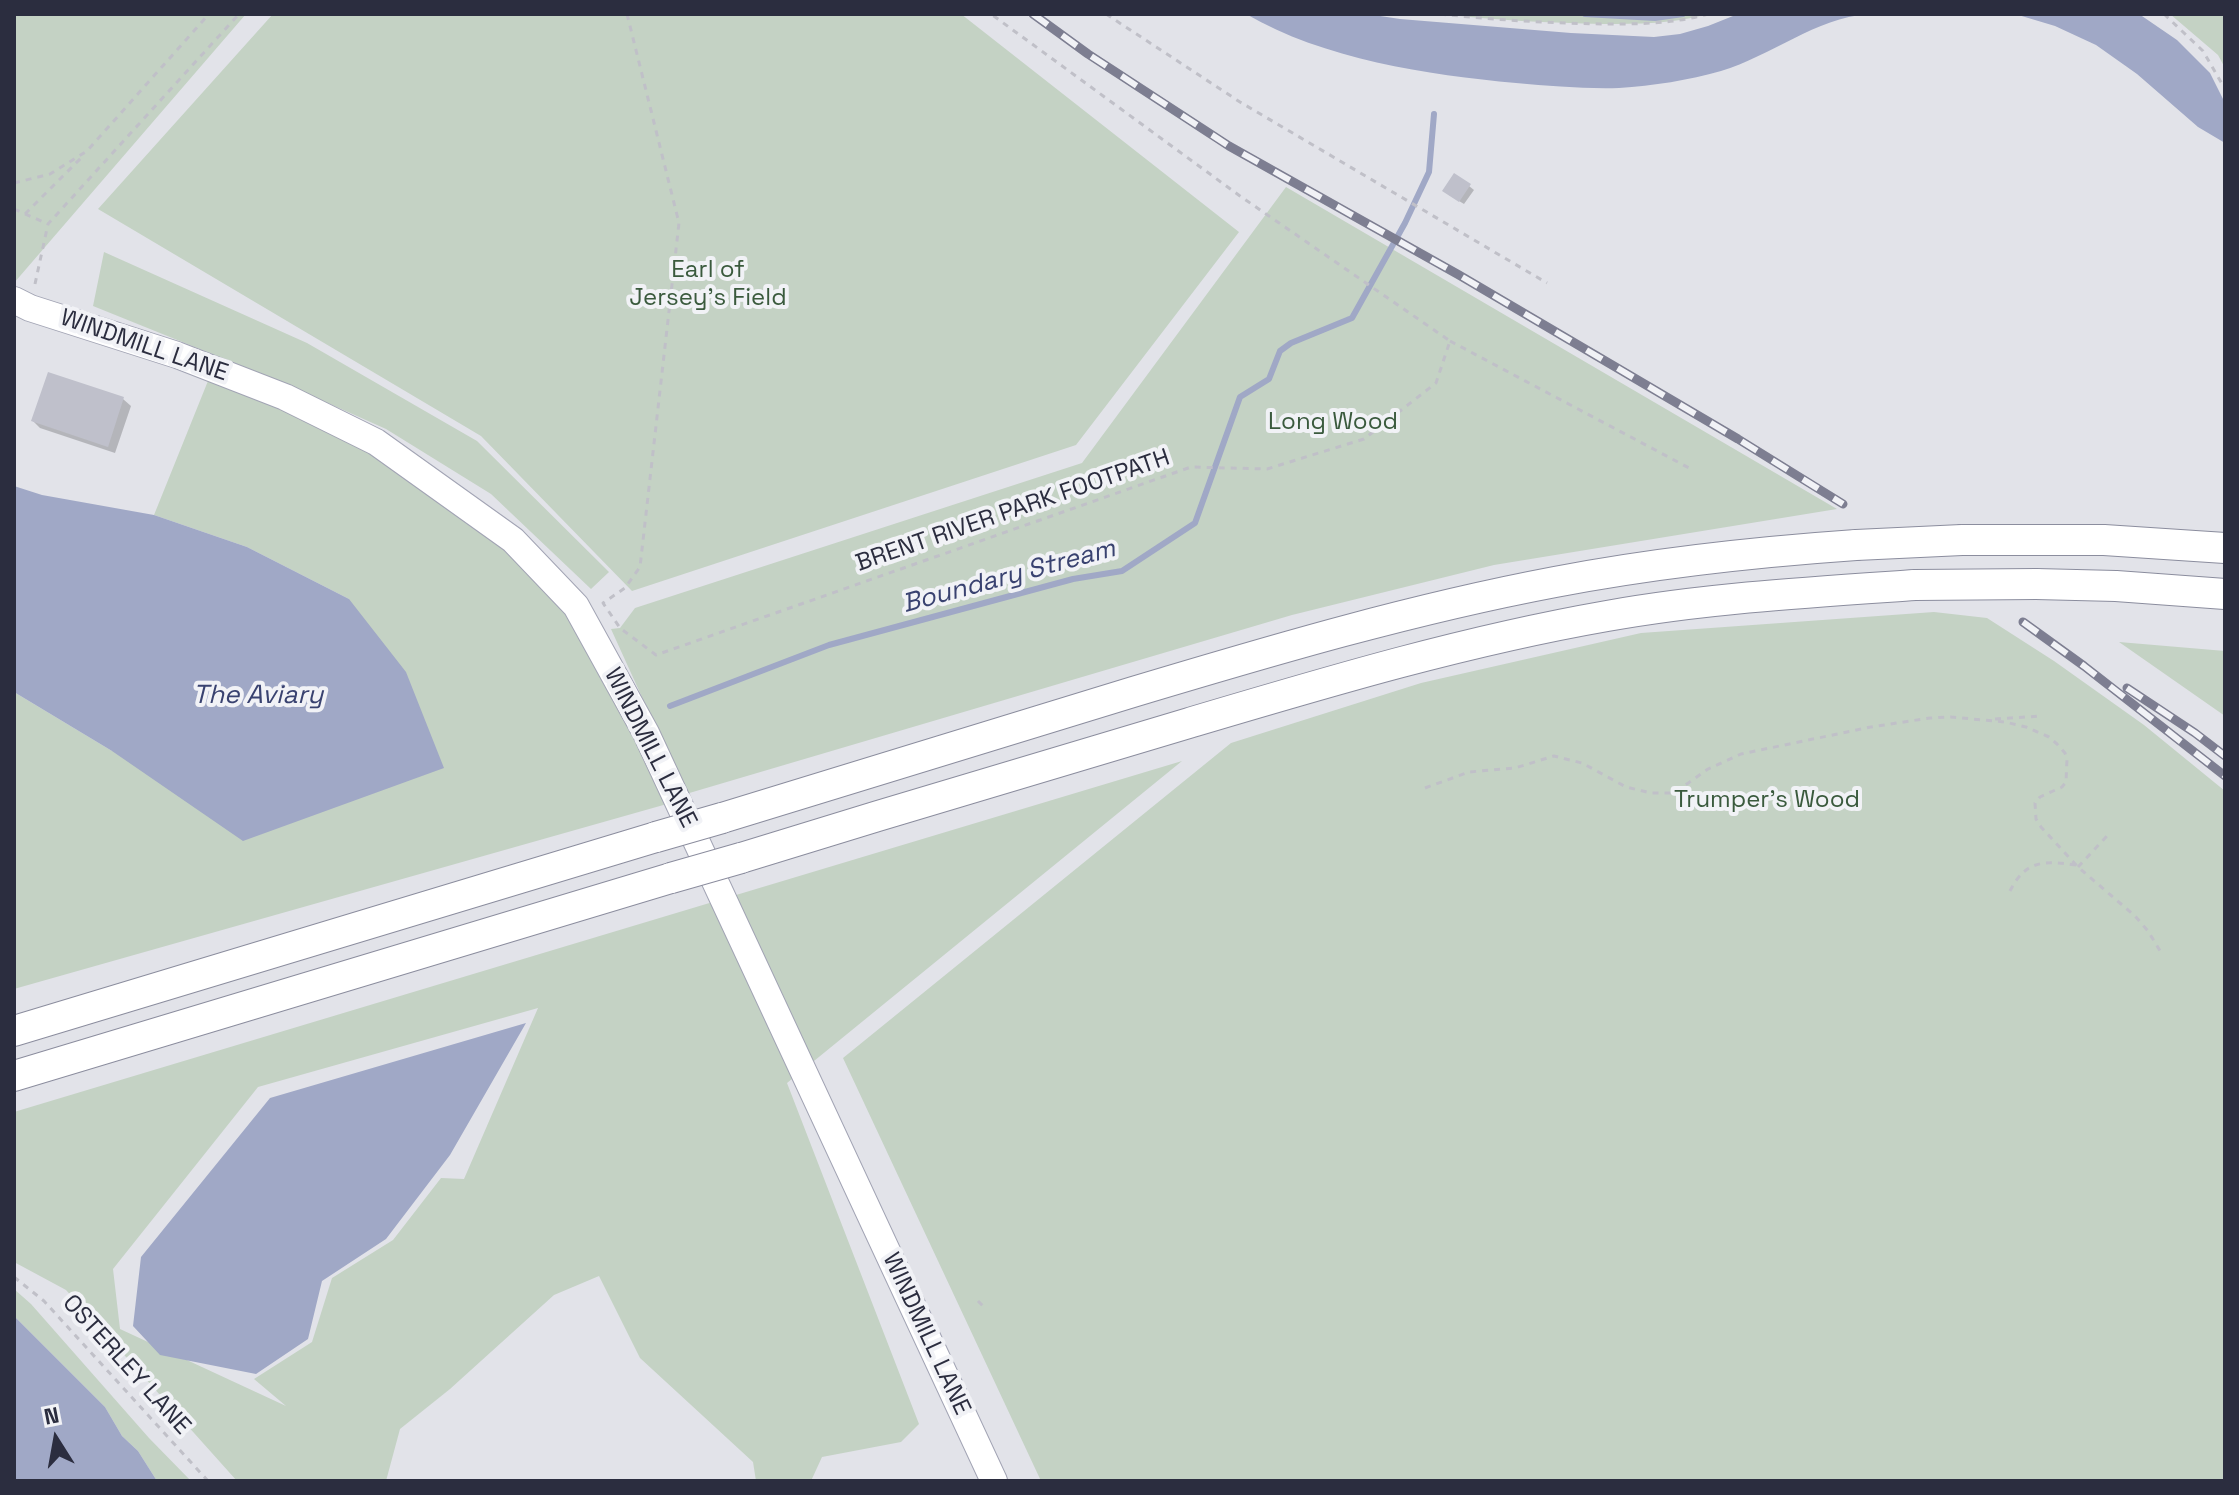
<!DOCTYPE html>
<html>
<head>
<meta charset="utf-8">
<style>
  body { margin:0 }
  #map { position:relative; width:2239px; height:1495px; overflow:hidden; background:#e2e3e9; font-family:"Space Grotesk",sans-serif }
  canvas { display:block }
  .frame { position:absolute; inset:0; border:16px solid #2b2d3f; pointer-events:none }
  .north { position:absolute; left:16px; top:1399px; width:80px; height:80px; -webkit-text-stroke:6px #f1f2f6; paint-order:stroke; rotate:349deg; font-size:22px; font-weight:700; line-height:32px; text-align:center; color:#2b2d3f }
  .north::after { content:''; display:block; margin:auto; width:28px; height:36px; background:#2b2d3f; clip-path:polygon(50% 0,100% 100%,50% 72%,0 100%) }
</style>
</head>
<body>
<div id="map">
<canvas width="2239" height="1495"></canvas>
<div class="frame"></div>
<div class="north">N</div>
</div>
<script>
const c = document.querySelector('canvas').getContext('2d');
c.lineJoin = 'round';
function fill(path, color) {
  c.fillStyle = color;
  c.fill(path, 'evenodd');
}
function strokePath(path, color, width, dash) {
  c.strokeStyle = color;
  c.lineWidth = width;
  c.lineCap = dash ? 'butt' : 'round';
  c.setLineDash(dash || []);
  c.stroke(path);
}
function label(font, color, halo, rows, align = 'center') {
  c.font = font + ' "Space Grotesk",sans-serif';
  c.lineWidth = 8;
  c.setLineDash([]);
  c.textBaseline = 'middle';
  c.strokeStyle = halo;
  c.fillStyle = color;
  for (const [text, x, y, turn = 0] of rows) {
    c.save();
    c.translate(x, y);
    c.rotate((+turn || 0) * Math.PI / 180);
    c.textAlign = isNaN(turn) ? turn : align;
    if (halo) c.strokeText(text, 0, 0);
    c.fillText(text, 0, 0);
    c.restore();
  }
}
fill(new Path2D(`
  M14,14H246L14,283Z
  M273,14H961L1239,232L1076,445L632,591L481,436L98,209Z
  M1440,14H1708C1673,24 1638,24 1603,24C1549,23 1494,20 1440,14Z
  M2170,14H2225V68L2218,55Z
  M1286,187L1837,509L1494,565L1292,615L686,794L611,629L620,628L635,608L1082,463Z
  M104,252L307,343L477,441L609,572L591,589L491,494L386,429L274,379L93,306Z
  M212,371L376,447L489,533L570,613L674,802L14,989V692L112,751L349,599L247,547L154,515Z
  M1934,612L1987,618L2054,661L2144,725L2225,791V1481H1041L843,1058L1231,743L1421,683L1641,633Z
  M2119,642L2225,651V716Z
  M1182,761L787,1083L919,1424L901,1442L822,1457L811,1481H756L753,1462L640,1358L599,1276L554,1295L450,1389L400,1429L386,1481H237L66,1290L14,1262V1112ZM538,1008L464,1179L441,1178L393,1240L332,1278L312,1342L254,1379L286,1406L120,1329L113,1269L258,1087Z
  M14,1289L31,1304L149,1438L191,1481H157L138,1451L122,1436L105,1407L14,1316Z`), '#c4d2c4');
fill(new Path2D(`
  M1246,14H1367L1400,19L1571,33L1654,37L1680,34L1708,26L1738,14H1868C1816,18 1771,56 1721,71C1689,80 1653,86 1619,88C1585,89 1550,86 1516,83C1428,75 1323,59 1246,14Z
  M2015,14H2139L2177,40L2210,73L2225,103V143L2198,127L2137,74L2096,45L2055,26Z
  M14,486L42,495L154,515L247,547L349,599L406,672L444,768L243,841L112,751L14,692Z
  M526,1023L450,1155L386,1239L322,1281L308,1339L256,1374L160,1355L133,1326L141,1257L270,1098Z
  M14,1316L105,1407L122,1436L138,1451L157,1481H14Z`), '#a0a8c6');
fill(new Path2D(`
  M1469,186L1474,190L1464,204L1449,195Z
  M123,399L131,406L115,453L40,428L33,421Z`), '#0003');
strokePath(new Path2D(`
  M1585,14L1655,18L1683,14
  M670,706L829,645L1073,579L1122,571L1195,523L1240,397L1269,379L1280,351L1291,343L1352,318L1405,223L1429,172L1434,114`), '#a0a8c6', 6);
fill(new Path2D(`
  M1454,173L1471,184L1459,202L1442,191Z
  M48,372L124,397L108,447L31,421Z`), '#bfc0cb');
const major = new Path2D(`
  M14,300L30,308L177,355L285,397L376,442L513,540L576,606L646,733L994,1481`);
const highway = new Path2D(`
  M1962,540H2104L2225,548
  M2036,584L2116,586L2225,594
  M722,818C859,776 996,734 1133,692C1273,650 1412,609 1555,582C1654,563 1755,552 1856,545
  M741,858C890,812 1039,767 1189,723C1327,682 1464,641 1607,616C1708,598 1812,592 1915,585
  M14,1031L656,837
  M14,1076L671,878`);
strokePath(major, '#a2a4b4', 28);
strokePath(highway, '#8b8d9e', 32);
strokePath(new Path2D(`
  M627,14L679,223L640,567L625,588L603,603L620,628L656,655L1191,467L1267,469L1364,439L1436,383L1450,341L1240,196L991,14
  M1106,14L1240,102L1547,283
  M1440,14C1494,20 1549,23 1603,24C1638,24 1673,24 1708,14
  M2164,14L2203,51L2225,89
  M14,183L50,174L87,151L209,14
  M14,209L48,224
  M25,214L82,157
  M35,284L48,224L239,14
  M1450,341L1691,469
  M1995,719L2041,716
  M1425,788L1469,772L1515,768L1554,756L1582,763L1626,787L1651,793H1674L1708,769L1741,754L1871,727L1930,718L1951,717L2005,722L2026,727L2049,737L2057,744L2065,753L2067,759L2066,782L2062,787L2040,797L2035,803L2036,819L2041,827L2078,867L2135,916L2148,931L2162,954
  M2078,867L2107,836
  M2010,891C2026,859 2045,861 2076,865
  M14,1277L44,1301L208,1481
  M978,1301L983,1306`), '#c0c0c8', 3, [6, 6]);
strokePath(major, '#fff', 26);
strokePath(highway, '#fff', 30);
const rail = new Path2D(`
  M1033,14L1088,54L1229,146L1459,275L1738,439L1843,504
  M2023,622L2084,666L2225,776
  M2127,688L2195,733L2225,756`);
strokePath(rail, '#7d7e91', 9);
strokePath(rail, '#f1f2f6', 6, [18]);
const highwayBridge = new Path2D(`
  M1856,545L1962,540
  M1915,585L2036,584
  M656,837L722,818
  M671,878L741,858`);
strokePath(highwayBridge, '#8b8d9e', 32, []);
strokePath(highwayBridge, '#fff', 30);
label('24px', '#3a5a3d', '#f1f2f6', [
  ["Earl of",708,270],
  ["Jersey's Field",708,298],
  ["Long Wood",1333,422],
  ["Trumper's Wood",1767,800]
]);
label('24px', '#2b2d3f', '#f1f2f6', [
  ["WINDMILL LANE",144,346,19],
  ["BRENT RIVER PARK FOOTPATH",1013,511,-19],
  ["WINDMILL LANE",650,748,63],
  ["WINDMILL LANE",926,1334,65],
  ["OSTERLEY LANE",126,1365,48]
]);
label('italic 26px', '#394270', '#f1f2f6', [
  ["Boundary Stream",1009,577,-15],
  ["The Aviary",258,696]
]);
</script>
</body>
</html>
